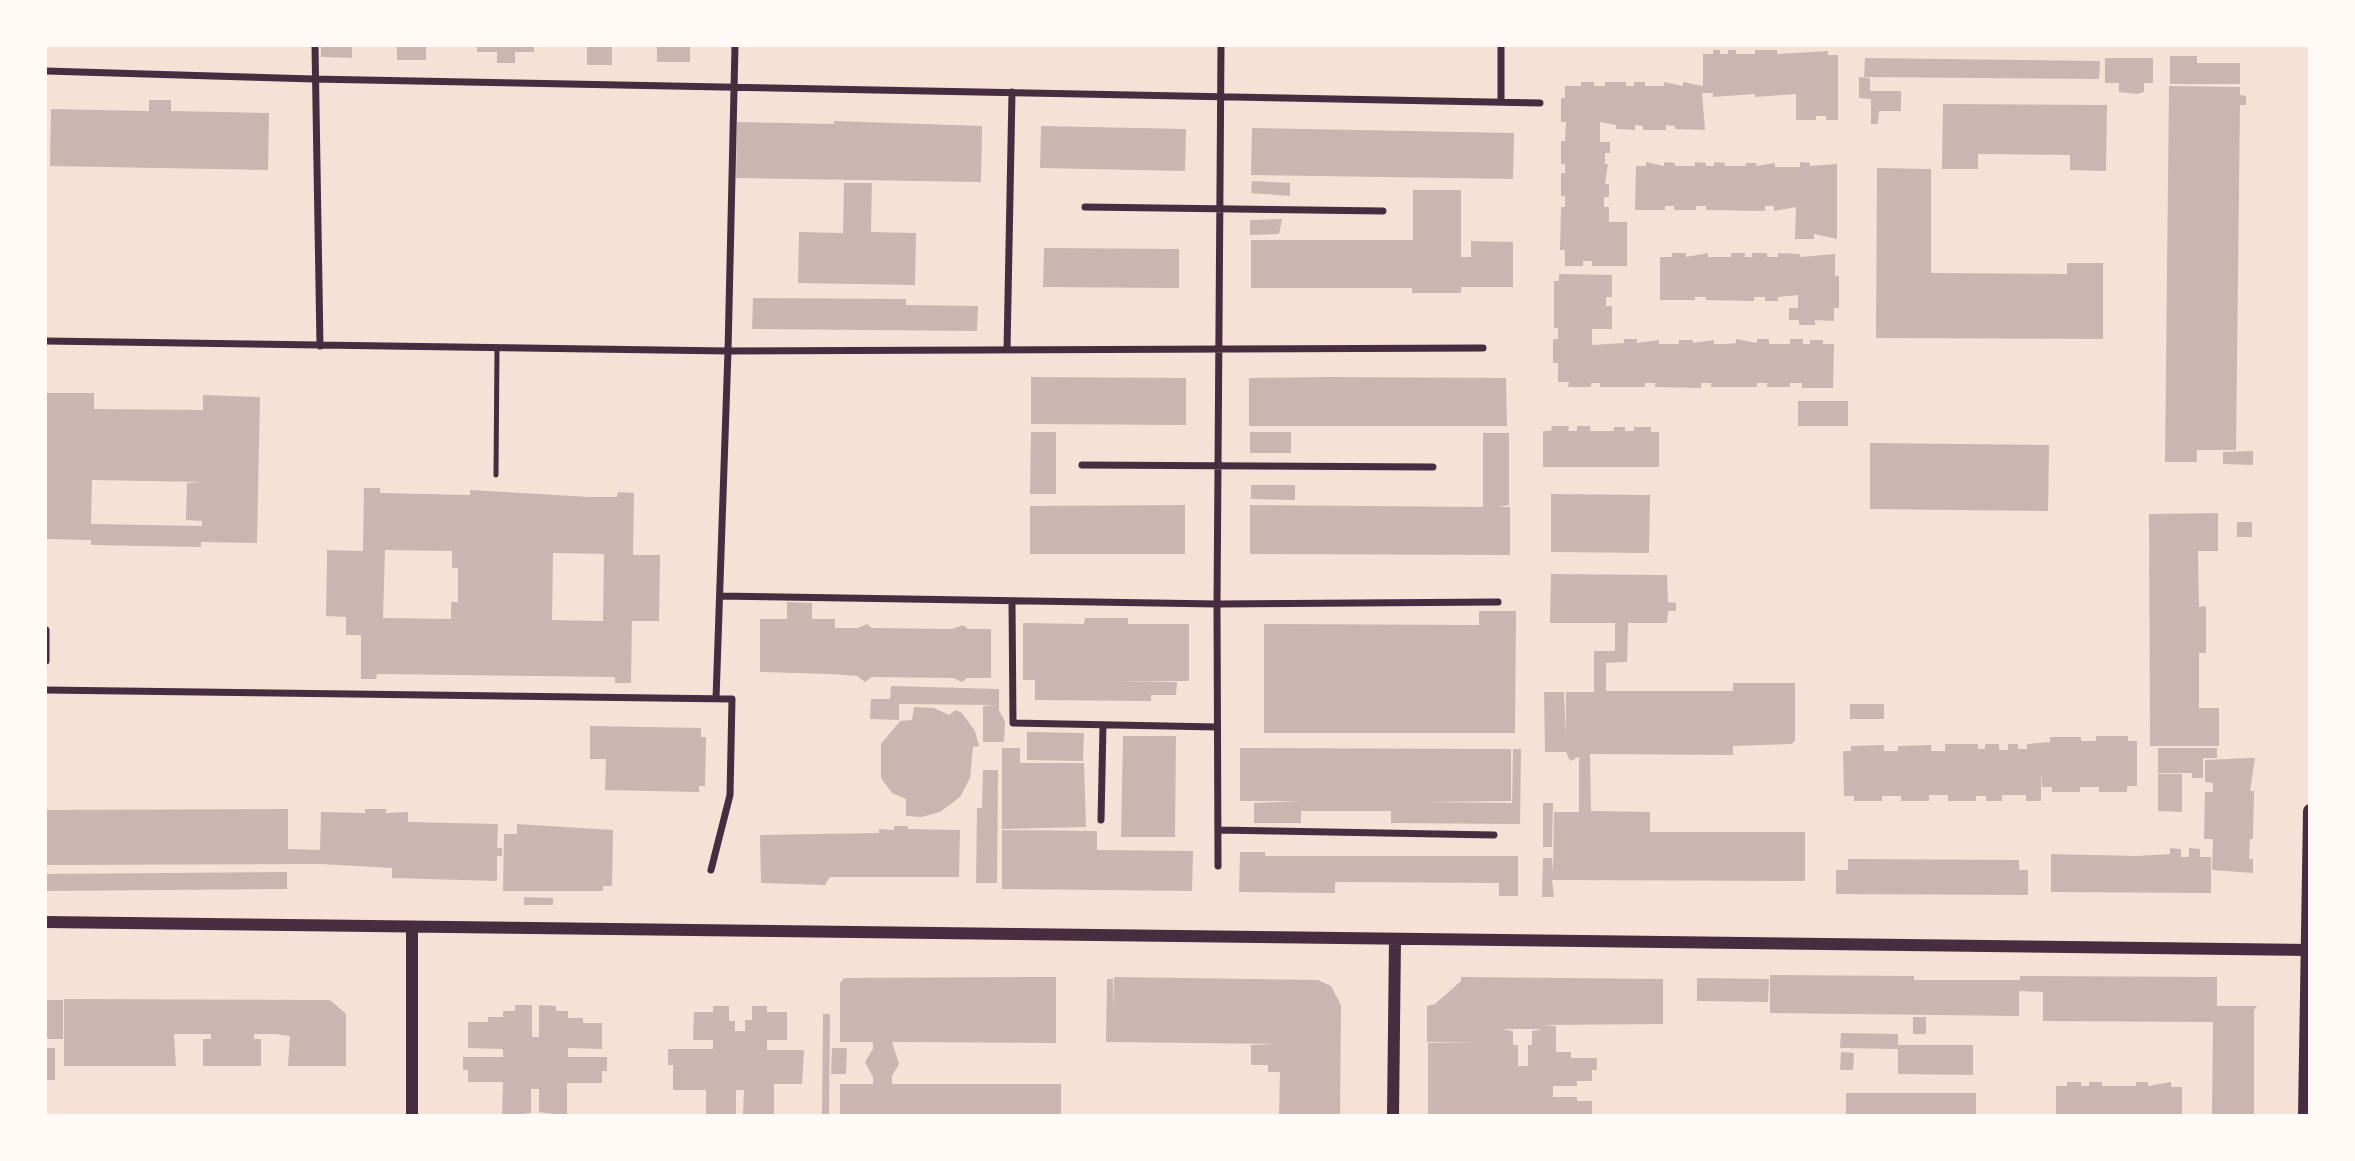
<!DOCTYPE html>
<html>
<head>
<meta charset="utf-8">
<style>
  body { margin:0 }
  #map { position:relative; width:2355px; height:1161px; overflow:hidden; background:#f7e1d7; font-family:"Fira Sans Condensed",sans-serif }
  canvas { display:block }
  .frame { position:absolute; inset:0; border:47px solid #fffaf5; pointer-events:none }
</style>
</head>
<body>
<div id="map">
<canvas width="2355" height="1161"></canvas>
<div class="frame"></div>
</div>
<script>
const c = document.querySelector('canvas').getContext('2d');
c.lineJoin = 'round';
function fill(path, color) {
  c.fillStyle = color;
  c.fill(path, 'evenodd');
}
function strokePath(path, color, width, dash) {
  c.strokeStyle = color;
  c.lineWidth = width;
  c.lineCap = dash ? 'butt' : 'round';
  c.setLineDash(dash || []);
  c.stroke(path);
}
fill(new Path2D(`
  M321,46H352V58L321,57Z
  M397,46H426V60H397Z
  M477,46H534V52H515V63H497V52H477Z
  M587,46H612V65H587Z
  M657,46H690V62H657Z
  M1713,50H1720V54H1728V50H1736V54H1755V50H1777V54L1828,51V55H1838V120H1826V116H1816V120H1796V94L1755,97V94L1713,97V93H1702L1705,130L1675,129V126L1666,125V130H1643V126L1635,125V130L1616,129V125L1600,122V142H1610V153H1605V164H1608L1605,184H1609V197H1604V207H1609V222H1627V266H1592V261H1583V266H1565V250H1560L1561,207H1565V196H1561V173H1565V164H1561V141H1565L1566,122H1561V98H1565V86H1581V82H1594V86H1605V82H1626V86H1634V82H1645V86H1664V82L1683,86V82L1703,86V54H1713Z
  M2170,56H2197V63H2240V84H2170Z
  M1865,58L2100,61L2099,79L1864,77Z
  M2105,58H2153V83H2144V92L2137,94L2119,92V83H2105Z
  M1859,77L1870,78V91H1901V111H1879L1878,124H1871V99L1859,98Z
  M2169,86L2240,87V95L2246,96V105H2240L2236,450H2197V462H2165Z
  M149,100H171V111L269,113L268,170L50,166L51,109L149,111Z
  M1943,104L2107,105L2106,171L2070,170V155L1978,154V169H1942Z
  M834,121L982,126L981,182L736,178L737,122L834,124Z
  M1041,126L1186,129L1185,171L1040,168Z
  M1252,128L1514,133L1513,179L1251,175Z
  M1646,162L1664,166V162L1675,163V166H1695V162L1706,163V166H1714V162L1725,163V166H1746V163H1757L1756,166L1775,163V167H1800V162L1810,163V166L1837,164V239L1814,234V239H1795L1796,207L1774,211V206H1765V211L1706,210V206H1696V210H1674V206H1665V210H1635L1636,166H1646Z
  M1877,168L1931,169V273L2067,274V263H2103V339L1876,338Z
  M1252,181L1290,183V196L1251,193Z
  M844,183H872L871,232L916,233L915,285L798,283L799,232L843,233Z
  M1413,190H1461V257H1471V241L1513,242V287H1461V293H1412V288H1251V240H1413Z
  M1282,219L1279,234L1250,235V220Z
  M1044,248L1179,249V288L1043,287Z
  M1672,253H1686V257L1708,253V257H1731V253H1745V257H1752V253H1767V257H1778V253L1800,254V257L1835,254V276H1839V308H1834V321L1815,320V325H1799V320H1789V308H1798V295L1778,297V301H1765V297H1754V301L1706,300V297H1695V300H1660V257H1672Z
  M1559,274L1612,275V297H1606V306H1612V329H1592V345L1624,343V339H1637V343L1659,340V344H1679V340H1693V343L1714,340V344H1726L1736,343V339L1757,343V339H1769V344H1790V339H1803V344H1810V340H1823V344H1834L1833,388H1802V383H1790V387H1767V383H1757V387H1711V383H1701V388L1655,387V383H1645V387H1600V383H1591V387H1568L1569,382H1558V363H1553V339H1558V328H1554V281H1559Z
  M753,298L906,299V305L978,306L977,331L752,329Z
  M1031,377L1186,378V425L1031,424Z
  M1329,377L1506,378L1507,426H1249V378Z
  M46,393H94V409L203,410V395L260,397L257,543L201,542V547L91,545V540L46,539ZM92,480L202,482L187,483L186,520L202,521V526L91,524Z
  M1798,401H1848V426H1798Z
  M1552,426H1569L1568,431H1577V426H1590V431H1614V427H1625V431H1634V427H1651V432H1659V467H1543V431H1551Z
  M1031,432H1056V494H1030Z
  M1250,432H1291V453H1250Z
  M1483,433H1509V505L1498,507H1510V555L1250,554V505L1483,507Z
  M1870,443L2049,445L2048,511L1870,509Z
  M2253,451V465L2223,464V452Z
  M1251,485H1295V500L1251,499Z
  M364,488H380V493L470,495V490L590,497H617L618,492L634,493L633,555H660L659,621H632L631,683H615V677L377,674L376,679H361V635H346V617L326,616L327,562V550L363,551ZM385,550L452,551V568H458V602H451V619L383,618ZM553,553L604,554L603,621L552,620Z
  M1551,494L1650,495L1649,553L1551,552Z
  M1185,505V554H1030V506Z
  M2218,513V551H2198L2199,607L2206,606V653H2199V708H2219V746H2150L2149,514Z
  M2237,522H2252V537H2237Z
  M1551,574L1667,575L1668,602L1676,603V611H1668L1667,623H1628L1627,662L1606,663V691H1733V683H1795V741L1791,744L1733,746V755L1590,754L1591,811L1650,812V832H1805V881L1552,880L1554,897H1542L1543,858H1552L1553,873L1554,812H1579V757L1570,761L1566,752H1545L1544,692H1564L1566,736V692H1594V651H1615V623H1550Z
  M787,602L812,603V619H835V628H858L867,624L872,628L952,629L963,625L968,629H991V678H967L962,682L953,678L872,677L865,682L857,676L831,674L760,672V619H787Z
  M1479,611H1516L1515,733H1264V624L1479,625Z
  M1085,618H1128V624H1189V681H1117L1177,682L1176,695H1151V701L1035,700V680H1023V623L1084,624Z
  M891,686L999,689V710L1005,722L1004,742H983V706L995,705L899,704V720L870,719L871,699H890Z
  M1850,704H1884V719H1850Z
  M914,707L934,708L949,715L956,710L962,713L975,731L979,746L973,747L970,778L960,797L940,812L921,817L906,816V799L892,793L881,778V744L900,721L912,720Z
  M590,726L701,728V737H706L705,786H699V792L605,790L606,759H590Z
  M1027,732L1084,733L1083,761L1027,760Z
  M1123,736H1176L1175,837H1121Z
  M2096,736H2128V741H2137V786H2127V792H2099V787H2080V792H2052V787H2042L2041,771V801H2026V795H2002V801H1986V796H1976V801H1948V795H1929V801H1901V796H1882V801H1854V796H1844L1843,751H1851V746L1884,745V751H1898V746L1931,745V751H1945V744H1978V749H1985V744H1999V750H2008V744H2018V749H2027V744L2050,742V737H2081V741H2096Z
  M1002,748H1020V763H1084L1086,827L1002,829Z
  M1240,748L1511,749V801L1423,802L1512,803L1513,749H1521L1520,824L1391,823V811H1301V823H1254V803L1301,801H1240Z
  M2158,748H2217V758H2203V778H2192V773H2158Z
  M2248,758H2255L2250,791H2254L2253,839H2250L2249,859H2253V873L2212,870L2213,839H2204L2205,792H2213V783L2205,782V760Z
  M983,770H998L997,883H976L977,808H982Z
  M2158,774H2182V812L2158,811Z
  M1543,803H1553L1552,847H1543Z
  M288,809V849L320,850L321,812L365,813V809H386V813L408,812V822L498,824L497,848H502V856H497V881L392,878V868L320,864L46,865V810Z
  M517,824L613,830L612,886H603V891H503L504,834H517Z
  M894,826H908V829L960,830L959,877H830L825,885L761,883L760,835L879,833V829L894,830Z
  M1002,830L1097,831V850L1193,851L1192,891L1002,889Z
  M2170,848L2181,849V857H2189V848L2200,849V857H2211V893L2051,892V854L2136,856L2170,854Z
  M1240,852H1265V856H1518V896H1499V883L1335,882V893L1239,892Z
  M1848,859L2019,860V870H2028V895L1836,894V870H1848Z
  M287,872V889L46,891V874Z
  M524,897L553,898V905H524Z
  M1770,975L1914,976V980H2020V976L2217,977V1006H2257L2254,1010V1116H2212L2213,1022L2043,1021V992L2019,991V1016L1770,1013Z
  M1028,977H1056V1043L892,1042L899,1064L892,1076V1084H1061V1115L840,1114V1084H873V1077L865,1062L873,1049V1042H840V983L844,978Z
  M1114,977L1318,980L1331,986L1341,1005L1340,1116H1279L1280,1072H1268V1065H1251V1045L1280,1044L1106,1042L1107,979H1113V1014Z
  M1461,977L1663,979V1024L1542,1025L1556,1026V1052H1571V1058H1597V1070H1592V1081H1577V1086H1553V1097H1577V1101H1592V1116H1428V1043H1480L1427,1042V1006L1435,1004L1461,981ZM1502,1029H1543L1532,1031V1045H1528V1066H1518V1045H1513V1031Z
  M1697,978L1769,979L1768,1002L1697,1001Z
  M64,999L330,1000L346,1014V1066H288L290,1036L275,1034H254V1039H261V1066H203V1039H211V1034H174L176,1066H64Z
  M46,1000H63V1039H48L46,1034Z
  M515,1005H532V1037H539V1005L556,1006V1011H568V1018H583V1023H602V1049L568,1048V1057H607V1071H602V1083H567V1116L539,1112V1089H531V1113L502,1116L503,1082H468V1070H463V1057H503V1049L468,1048V1022H488V1017H503V1011H515Z
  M713,1006H729V1021H735V1031H745V1020H752V1006H767V1012H787V1040H767V1050H804L802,1084H774V1116L743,1114L744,1090H736V1114L722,1116H706V1090H673V1065H668V1049H713V1040H693L694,1012H713Z
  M823,1014H830L829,1116H822Z
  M1913,1017H1926V1034H1913Z
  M1841,1033L1898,1034V1045H1973V1075L1898,1074V1049L1840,1048Z
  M46,1048H55V1080H46Z
  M832,1048H847L846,1074H831Z
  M1841,1052L1854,1053L1853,1070H1840Z
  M2067,1082H2081V1086H2089V1082H2102V1086H2136V1082H2148V1086L2171,1082V1087H2182V1116H2056V1086H2067Z
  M1846,1093H1976V1116H1846Z`), '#ccb4b1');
strokePath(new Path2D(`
  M496,475L497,347`), '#4a2c40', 5);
strokePath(new Path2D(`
  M315,46L320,346
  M46,71L313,79L1540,103
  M1501,102V46
  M1085,207L1383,211
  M46,341L728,351L735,46
  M1007,350L1012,92
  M1082,465L1433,467
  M720,596L1217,604L1221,46
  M1012,601L1013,723L1217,727
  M46,630V661
  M46,690L732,699L730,795L711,870
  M716,699L728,351L1483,348
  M1101,820L1103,725
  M1218,830L1494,835
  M1218,866L1217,604L1498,602`), '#4a2c40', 7);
strokePath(new Path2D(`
  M46,922L2310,950
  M412,1116V927
  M1393,1116L1395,939`), '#4a2c40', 12);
strokePath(new Path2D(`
  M2305,1116L2310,811`), '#4a2c40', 14);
</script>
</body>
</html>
